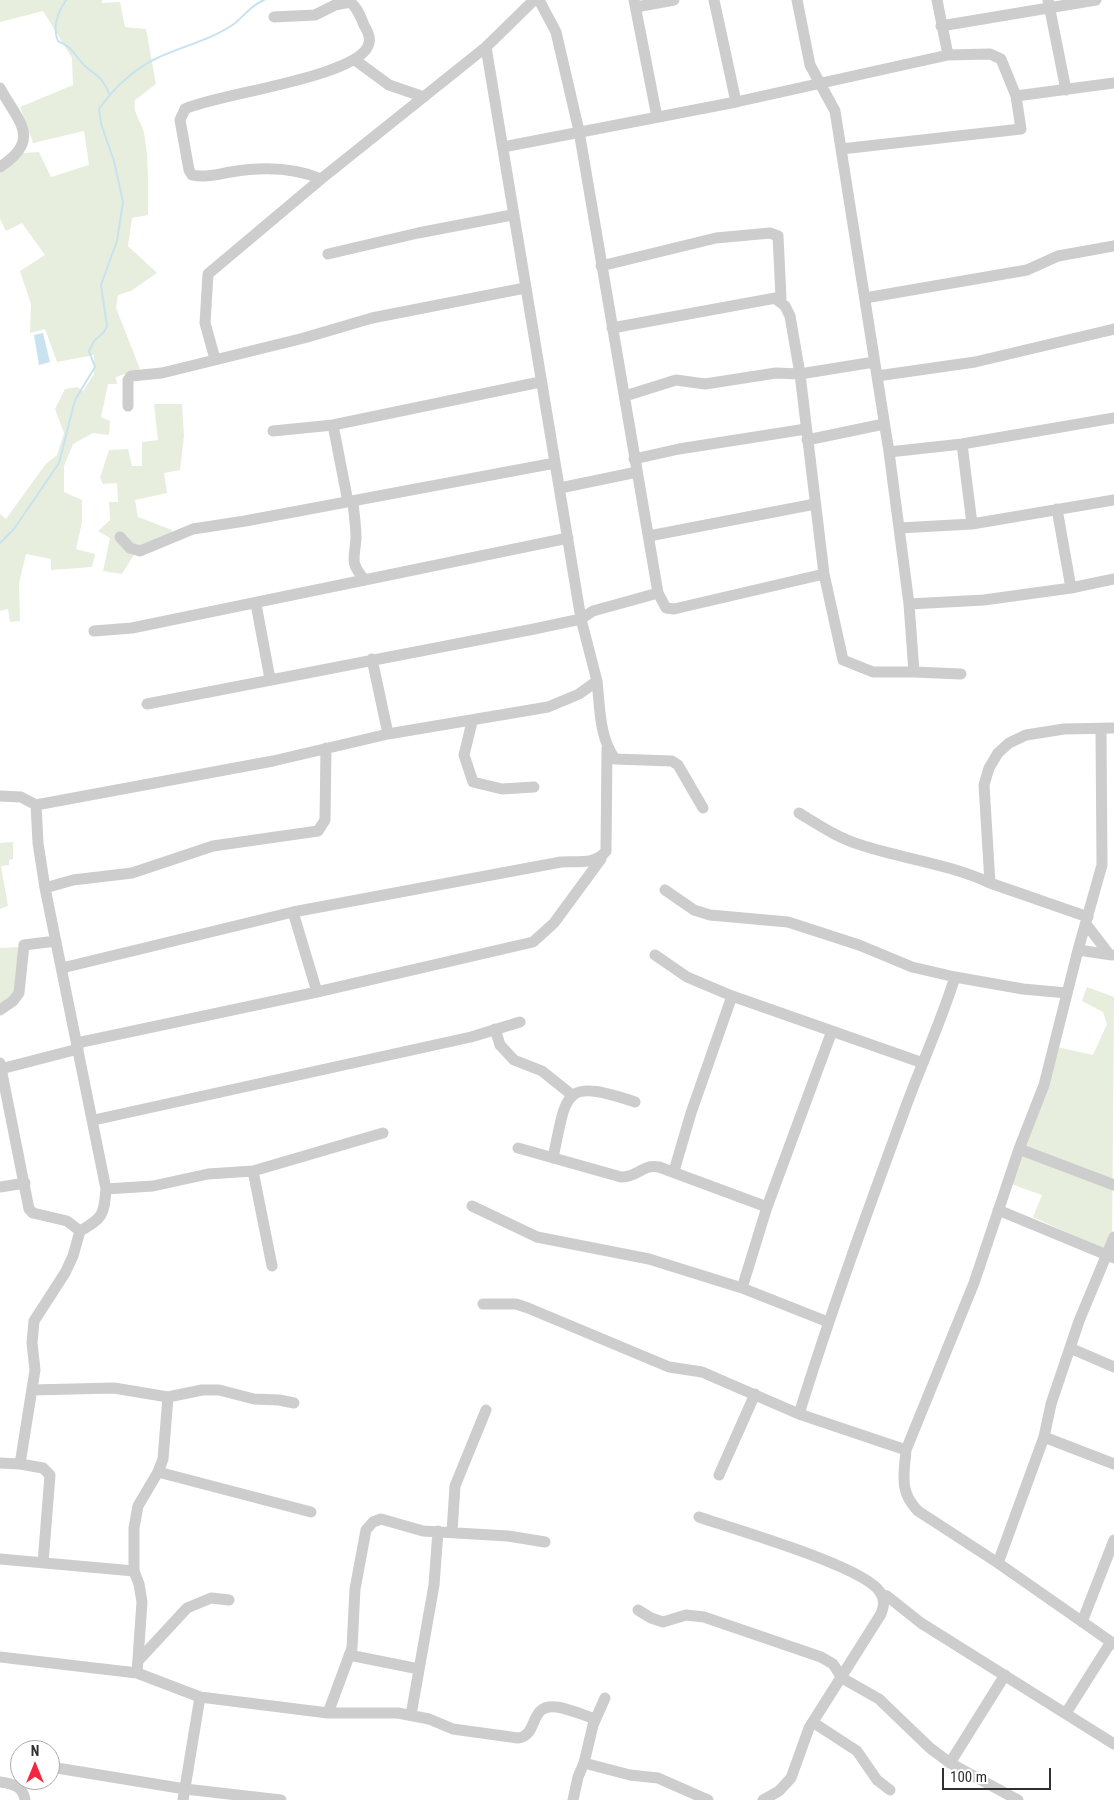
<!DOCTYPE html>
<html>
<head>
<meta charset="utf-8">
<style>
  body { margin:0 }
  #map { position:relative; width:1114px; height:1800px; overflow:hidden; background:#fff; font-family:"Roboto Condensed",sans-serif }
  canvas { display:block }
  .north { position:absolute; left:10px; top:1740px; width:50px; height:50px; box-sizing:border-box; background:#fff; border:1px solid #acacac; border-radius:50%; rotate:0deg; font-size:14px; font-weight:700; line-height:20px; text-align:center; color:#303030 }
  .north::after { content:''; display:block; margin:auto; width:18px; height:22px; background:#f5243f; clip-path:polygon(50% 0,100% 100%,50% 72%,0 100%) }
  .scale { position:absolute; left:942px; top:1768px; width:109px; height:22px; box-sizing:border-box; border:2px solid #303030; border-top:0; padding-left:6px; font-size:15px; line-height:18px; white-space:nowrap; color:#303030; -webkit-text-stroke:4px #fff; paint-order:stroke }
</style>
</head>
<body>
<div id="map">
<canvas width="1114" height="1800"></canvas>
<div class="north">N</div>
<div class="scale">100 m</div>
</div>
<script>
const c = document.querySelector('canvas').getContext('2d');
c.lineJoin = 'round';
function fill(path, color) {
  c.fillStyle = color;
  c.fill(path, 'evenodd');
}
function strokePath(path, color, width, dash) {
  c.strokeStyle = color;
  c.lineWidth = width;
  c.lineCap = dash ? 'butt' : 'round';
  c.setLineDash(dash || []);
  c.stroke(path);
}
fill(new Path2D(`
  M0,0H102V3L120,2L125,27L146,29L156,84L135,100C132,113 142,122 144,133C149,160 148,187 148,215L132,218L128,246L157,273L131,291L118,295L116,308L140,369L116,377L117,384H108L101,417L110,421L109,435L93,433L73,444L64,466V492L82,500V522L76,549L95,554L92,567L51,570V559L26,554L19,583L20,621L10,622L8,609L0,611V514L6,519L45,465L57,455L64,433L55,409L65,389L77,387L83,391L94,374V355L57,362L45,329L30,333L31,304L20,271L45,255L22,223L6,231L0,219V170L23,153L39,152L51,177L89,165L84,131L33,143L20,107L73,85L72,58L43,11L0,22Z
  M154,404H182L184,436L180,470L164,473L167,493L135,500L138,517L172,530L171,535L138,548L122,574L103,571L110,538L98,531L110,520L109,502H118L117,483L103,484L100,478L109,450L128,449L132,466H142V442L158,440Z
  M13,842V859L9,860V865L1,866L8,906L0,909V843Z
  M19,947L16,992L0,1005V948Z
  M1087,987L1114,997L1112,1253L1033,1217L1042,1195L1008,1183L1057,1047L1093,1055L1107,1024L1103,1012L1082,1001Z`), '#e7eedd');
fill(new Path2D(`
  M43,333L50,362L39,365L34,335Z`), '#c8e2f0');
strokePath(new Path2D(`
  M66,0C58,12 52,27 58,41C74,48 73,54 84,65C98,78 100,74 109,93
  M0,543L14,529L59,463L75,400L95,367L89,351L94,341L104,332L107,326L101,285L117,241L123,202L114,161L101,124L99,109C112,90 132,71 153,60C179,47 209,41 234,24C244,16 251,5 264,0`), '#c8e2f0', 2);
strokePath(new Path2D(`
  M634,0L657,117
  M714,0L736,102
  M937,0L948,55
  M1048,0L1066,90
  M636,7L674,0
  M274,17L315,15L335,5L350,2C358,8 360,16 364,25C367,30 371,37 369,43C363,77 215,94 185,109L180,120L189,170L192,175C205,178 218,174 231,172C261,167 293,167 321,179
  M941,26L1096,0
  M355,60L389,85L424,97
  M0,88C19,123 42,139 0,167
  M1016,96L1114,83
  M503,147L736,102L948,55L990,54L1001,59L1016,96L1021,129L841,149
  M328,254L418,233L512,215
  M601,266L716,238L770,233L778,236L781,297L612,328
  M865,298L1027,270L1058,256L1114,246
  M776,299L785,306L790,316L800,374L824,574L843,660L873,672H914L909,604L889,452L835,111L810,65L797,0
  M215,359L205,323L208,274L321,179L486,47L534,0
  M877,376L975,362L1114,329
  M625,396L676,380L705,384L776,373L800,374L874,362
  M128,406V380L131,376L162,373L304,338L372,318L525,288
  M333,425L348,502
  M273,431L333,425L540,382
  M807,440L884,424
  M962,444L972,524
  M889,452L962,444L1114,418
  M634,459L679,449L806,429
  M560,488L637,472
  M353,502C354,514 356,526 356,538C355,558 349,562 364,579
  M1057,509L1071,588
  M899,528L972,524L1114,500
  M649,536L815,504
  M120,537L130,548L140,551L193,529L245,521L555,463
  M658,593L666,608L674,609L824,574
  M256,604L270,679
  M909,604L984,600L1071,588L1114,579
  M94,631L132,628L568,538
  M372,659L388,734
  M914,672L961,674
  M597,681C600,707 599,737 615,759L672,761L678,765L703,808
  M147,704L534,629L581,619L593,611L658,593L579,131L556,32L539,0
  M472,722L464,755L473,782L502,789L534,787
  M0,796L21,797L36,805L38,843L45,888L106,1189C104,1215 103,1218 80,1231L73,1256L65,1273L34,1321L32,1343L35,1370L20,1464L0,1463
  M36,805L273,761L388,734L548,707L579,694L597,681L581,619L486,47
  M799,813C819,825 838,838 861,845C904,859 949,864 990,883
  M45,888L73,880L132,873L213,846L318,831L325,820L326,748
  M665,890L694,910L710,915L788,922L859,945L912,967L955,977C941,1022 921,1065 905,1109C868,1210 831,1311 799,1414
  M293,912L317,992
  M1088,917L990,883L984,785L989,768L998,753L1009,743L1026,735L1064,729L1114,728
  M1086,924L1109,954
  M1078,950L1112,955
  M655,955L687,977L732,996L923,1063
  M62,968L293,912L561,862C577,861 596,865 606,851L607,749
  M955,977L1023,989L1067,993
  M0,1010L13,1001L19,993L24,945L56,941
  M495,1029L500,1045L514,1060L542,1071L572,1095
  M77,1043L317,992L533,942L554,923L601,859
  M0,1063L29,1209L33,1213L67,1221L80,1231
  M1,1069L78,1049
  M94,1120L471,1037L520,1022
  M518,1148L621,1177C639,1177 641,1164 659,1167L767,1207
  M1019,1149L1114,1185
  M553,1158C567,1091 563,1078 635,1102
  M253,1171L272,1266
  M674,1171L691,1113L732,996
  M0,1187L25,1183
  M106,1189L153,1186L208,1174L253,1171L383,1133
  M472,1206L537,1237L649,1259L742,1288L828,1322
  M998,1210L1114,1258
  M742,1288L767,1207L832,1031
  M483,1304H516L528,1308L669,1367L702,1372L799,1414L906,1450C904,1475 899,1492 918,1511L998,1563L1114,1644
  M1070,1348L1114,1367
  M32,1390L114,1388L168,1397L202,1390H219L254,1399L279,1400L294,1403
  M1044,1437L1114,1464
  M906,1450L974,1283L1019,1149L1044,1085L1078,950L1102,865L1101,729
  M20,1464L43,1468L50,1475L43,1563
  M158,1472L311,1512
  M719,1475L755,1394
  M699,1517C733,1529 864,1566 880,1592C885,1599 884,1607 881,1614L809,1728L791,1778L779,1791L763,1800
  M452,1532L455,1486L486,1410
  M0,1559L134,1571
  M998,1563L1044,1437L1051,1404L1079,1321L1114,1237
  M882,1595L887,1596L921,1623L1114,1744
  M638,1610L651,1618L663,1622L686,1615L704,1617L821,1657L833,1664L842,1678L879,1699L930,1748L950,1763L1018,1800
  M1082,1622L1114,1540
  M349,1655L419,1669
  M0,1657L137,1673L200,1697L328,1713H398L429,1719L453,1729L518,1738C539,1736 528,1703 557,1707C570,1709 583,1715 595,1719
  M138,1661L187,1608L211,1598L229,1600
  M137,1673L142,1602L139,1584L134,1571V1528L138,1506L158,1472L163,1459L168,1397
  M328,1713L352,1648L355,1589L366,1530L373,1522L381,1519L423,1531L508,1536L545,1542
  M1066,1713L1111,1642
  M411,1715L434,1585L438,1531
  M814,1723L857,1751L877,1780L890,1790
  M584,1763L593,1725L605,1698
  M950,1763L1005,1675
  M57,1768L185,1789L281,1800
  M0,1782C13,1784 23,1786 25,1800
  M183,1800L200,1697
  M573,1800L578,1777L584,1763L630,1775L658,1778L708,1800`), '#cdcdcd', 11);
</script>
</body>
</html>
